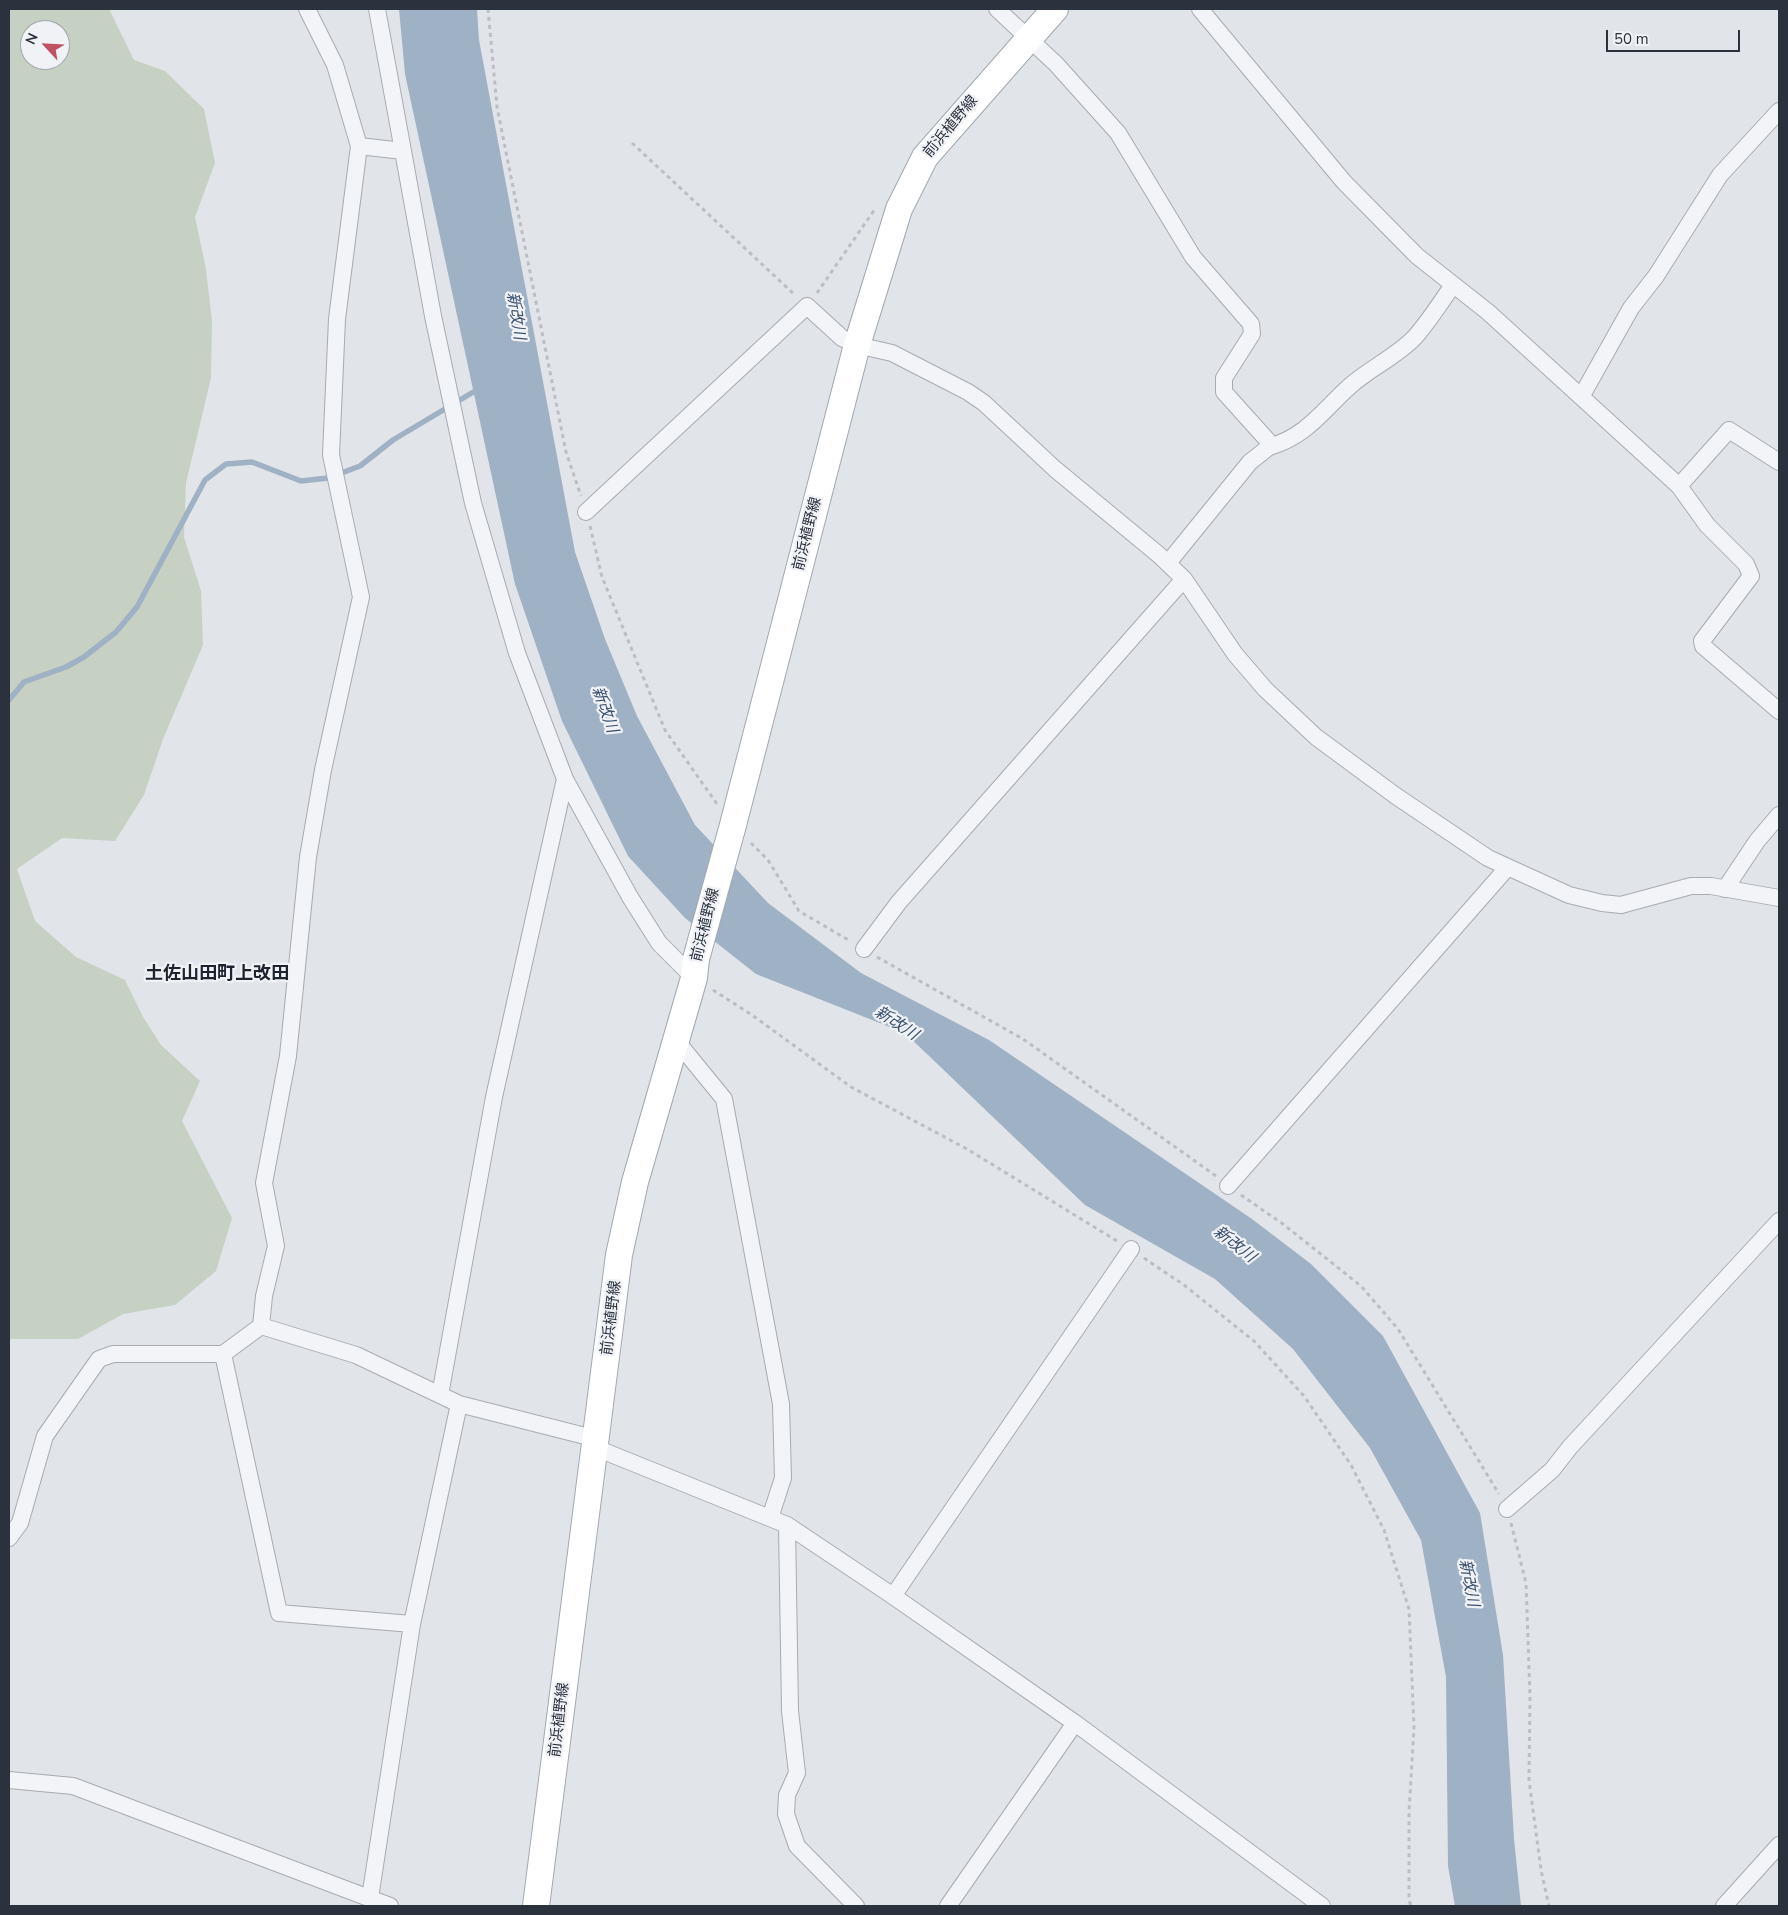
<!DOCTYPE html>
<html>
<head>
<meta charset="utf-8">
<style>
  body { margin:0 }
  #map { position:relative; width:1788px; height:1915px; overflow:hidden; background:#e1e4e8; font-family:"Nunito Sans",sans-serif }
  canvas { display:block }
  .frame { position:absolute; inset:0; border:10px solid #2b323e; pointer-events:none }
  .north { position:absolute; left:20px; top:20px; width:50px; height:50px; box-sizing:border-box; background:#f0f2f6; border:1px solid #a1a5ac; border-radius:50%; rotate:295deg; font-size:14px; font-weight:700; line-height:20px; text-align:center; color:#2b323e }
  .north::after { content:''; display:block; margin:auto; width:18px; height:22px; background:#c15263; clip-path:polygon(50% 0,100% 100%,50% 72%,0 100%) }
  .scale { position:absolute; left:1606px; top:30px; width:134px; height:22px; box-sizing:border-box; border:2px solid #2b323e; border-top:0; padding-left:6px; font-size:15px; line-height:18px; white-space:nowrap; color:#2b323e; -webkit-text-stroke:4px #f0f2f6; paint-order:stroke }
</style>
</head>
<body>
<div id="map">
<canvas width="1788" height="1915"></canvas>
<div class="frame"></div>
<div class="north">N</div>
<div class="scale">50 m</div>
</div>
<script>
const c = document.querySelector('canvas').getContext('2d');
c.lineJoin = 'round';
function fill(path, color) {
  c.fillStyle = color;
  c.fill(path, 'evenodd');
}
function strokePath(path, color, width, dash) {
  c.strokeStyle = color;
  c.lineWidth = width;
  c.lineCap = dash ? 'butt' : 'round';
  c.setLineDash(dash || []);
  c.stroke(path);
}
function label(font, color, halo, rows, align = 'center') {
  c.font = font + ' "Nunito Sans","Noto Sans JP",sans-serif';
  c.lineWidth = 4.5;
  c.setLineDash([]);
  c.textBaseline = 'middle';
  c.strokeStyle = halo;
  c.fillStyle = color;
  for (const [text, x, y, turn = 0] of rows) {
    c.save();
    c.translate(x, y);
    c.rotate((+turn || 0) * Math.PI / 180);
    c.textAlign = isNaN(turn) ? turn : align;
    if (halo) c.strokeText(text, 0, 0);
    c.fillText(text, 0, 0);
    c.restore();
  }
}
fill(new Path2D(`
  M9,9H109L134,60L165,71L204,109L215,163L195,217L206,269L212,321L211,378L186,483L184,537L201,591L203,645L163,739L144,795L115,841L62,838L17,869L35,921L76,957L125,980L143,1017L161,1045L200,1081L182,1121L232,1218L216,1271L175,1305L123,1314L78,1339H9ZM30,30H60V60H30Z`), '#c6d1c3');
fill(new Path2D(`
  M399,9H477L479,40L575,552L605,639L637,716L695,825L768,903L861,973L989,1040L1252,1219L1311,1264L1383,1336L1480,1513L1503,1655L1514,1839L1521,1906H1455L1448,1866L1446,1677L1421,1540L1370,1448L1293,1349L1215,1279L1085,1205L905,1033L756,974L685,918L628,856L562,721L515,584L405,74Z`), '#9fb1c4');
strokePath(new Path2D(`
  M9,700L24,682L66,667L84,657L116,632L137,607L205,480L226,464L252,462L301,481L328,478L360,466L393,440L480,388`), '#9fb1c4', 5.5);
const street = new Path2D(`
  M307,9L335,65L359,146L337,319L331,455L361,597L323,770L308,857L288,1056L264,1183L276,1246L264,1296L261,1326L223,1354L279,1613L412,1624
  M377,9L403,151
  M997,9L1056,64L1118,133L1193,257L1251,324L1252,334L1224,378V392L1269,442V447L1250,462L1168,563
  M1200,9L1344,182L1417,256L1488,312L1679,486L1729,430L1779,462
  M359,146L403,151L433,316L473,503L517,653L565,779L630,897L659,943L694,978
  M1581,397L1631,308L1656,276L1720,175L1779,111
  M1269,447C1307,436 1322,411 1350,386C1370,368 1396,357 1415,337C1429,321 1441,302 1453,285
  M1679,486L1707,525L1746,564L1751,576L1702,641L1703,646L1779,711
  M586,512L807,306L842,338L857,345L892,353L968,392L984,403L1055,469L1159,555L1184,579L1235,654L1265,689L1316,737L1396,796L1488,858L1569,895L1602,903L1621,905L1691,886H1711L1779,898
  M1725,889L1757,841L1779,815
  M864,949L899,902L1184,579
  M675,1039L724,1099L781,1404L783,1478L770,1518
  M1228,1186L1508,867
  M261,1326L356,1355L459,1404L597,1439
  M440,1395L494,1097L565,779
  M596,1448L787,1525L893,1596L1075,1723L1322,1906
  M1507,1509L1552,1470L1570,1447L1779,1221
  M787,1525L790,1711L797,1773L787,1795L786,1814L797,1846L856,1906
  M9,1538L20,1523L45,1436L99,1359L113,1354H223
  M893,1596L1131,1249
  M9,1780L73,1786L390,1906
  M370,1898L412,1624L459,1404
  M948,1906L1075,1723
  M1724,1906L1779,1845`);
const primary = new Path2D(`
  M536,1906L619,1255L635,1182L694,978L696,959L733,825L857,345L899,209L925,157L1055,9`);
strokePath(street, '#a7abb2', 18);
strokePath(primary, '#a1a8b2', 28);
strokePath(new Path2D(`
  M488,9L497,107L566,452L581,496
  M632,143L795,295
  M817,293L875,209
  M590,526L602,577L665,730L717,804
  M751,843L768,860L799,911L850,941
  M877,957L1023,1039L1216,1176
  M713,990L752,1015L851,1087L967,1149L1117,1241
  M1241,1195L1283,1224L1361,1286L1398,1329L1499,1494
  M1144,1258L1184,1285L1254,1341L1304,1396L1351,1465L1384,1530L1409,1609L1414,1727L1409,1812V1900L1411,1906
  M1511,1523L1526,1583L1530,1696L1529,1780L1541,1870L1549,1906`), '#bbbec3', 3, [4, 4]);
strokePath(street, '#f3f4f7', 16);
strokePath(primary, '#fff', 26);
label('15px', '#2b323e', '#f0f2f6', [
  ["前浜植野線",951,127,-50],
  ["前浜植野線",808,534,-76],
  ["前浜植野線",706,925,-76],
  ["前浜植野線",612,1318,-83],
  ["前浜植野線",560,1720,-83]
]);
label('italic 16px', '#39516e', '#f0f2f6', [
  ["新改川",515,316,81],
  ["新改川",604,710,70],
  ["新改川",896,1024,33],
  ["新改川",1234,1245,38],
  ["新改川",1468,1583,79]
]);
label('bold 18px', '#1d232f', '#f0f2f6', [
  ["土佐山田町上改田",217,975]
]);
</script>
</body>
</html>
